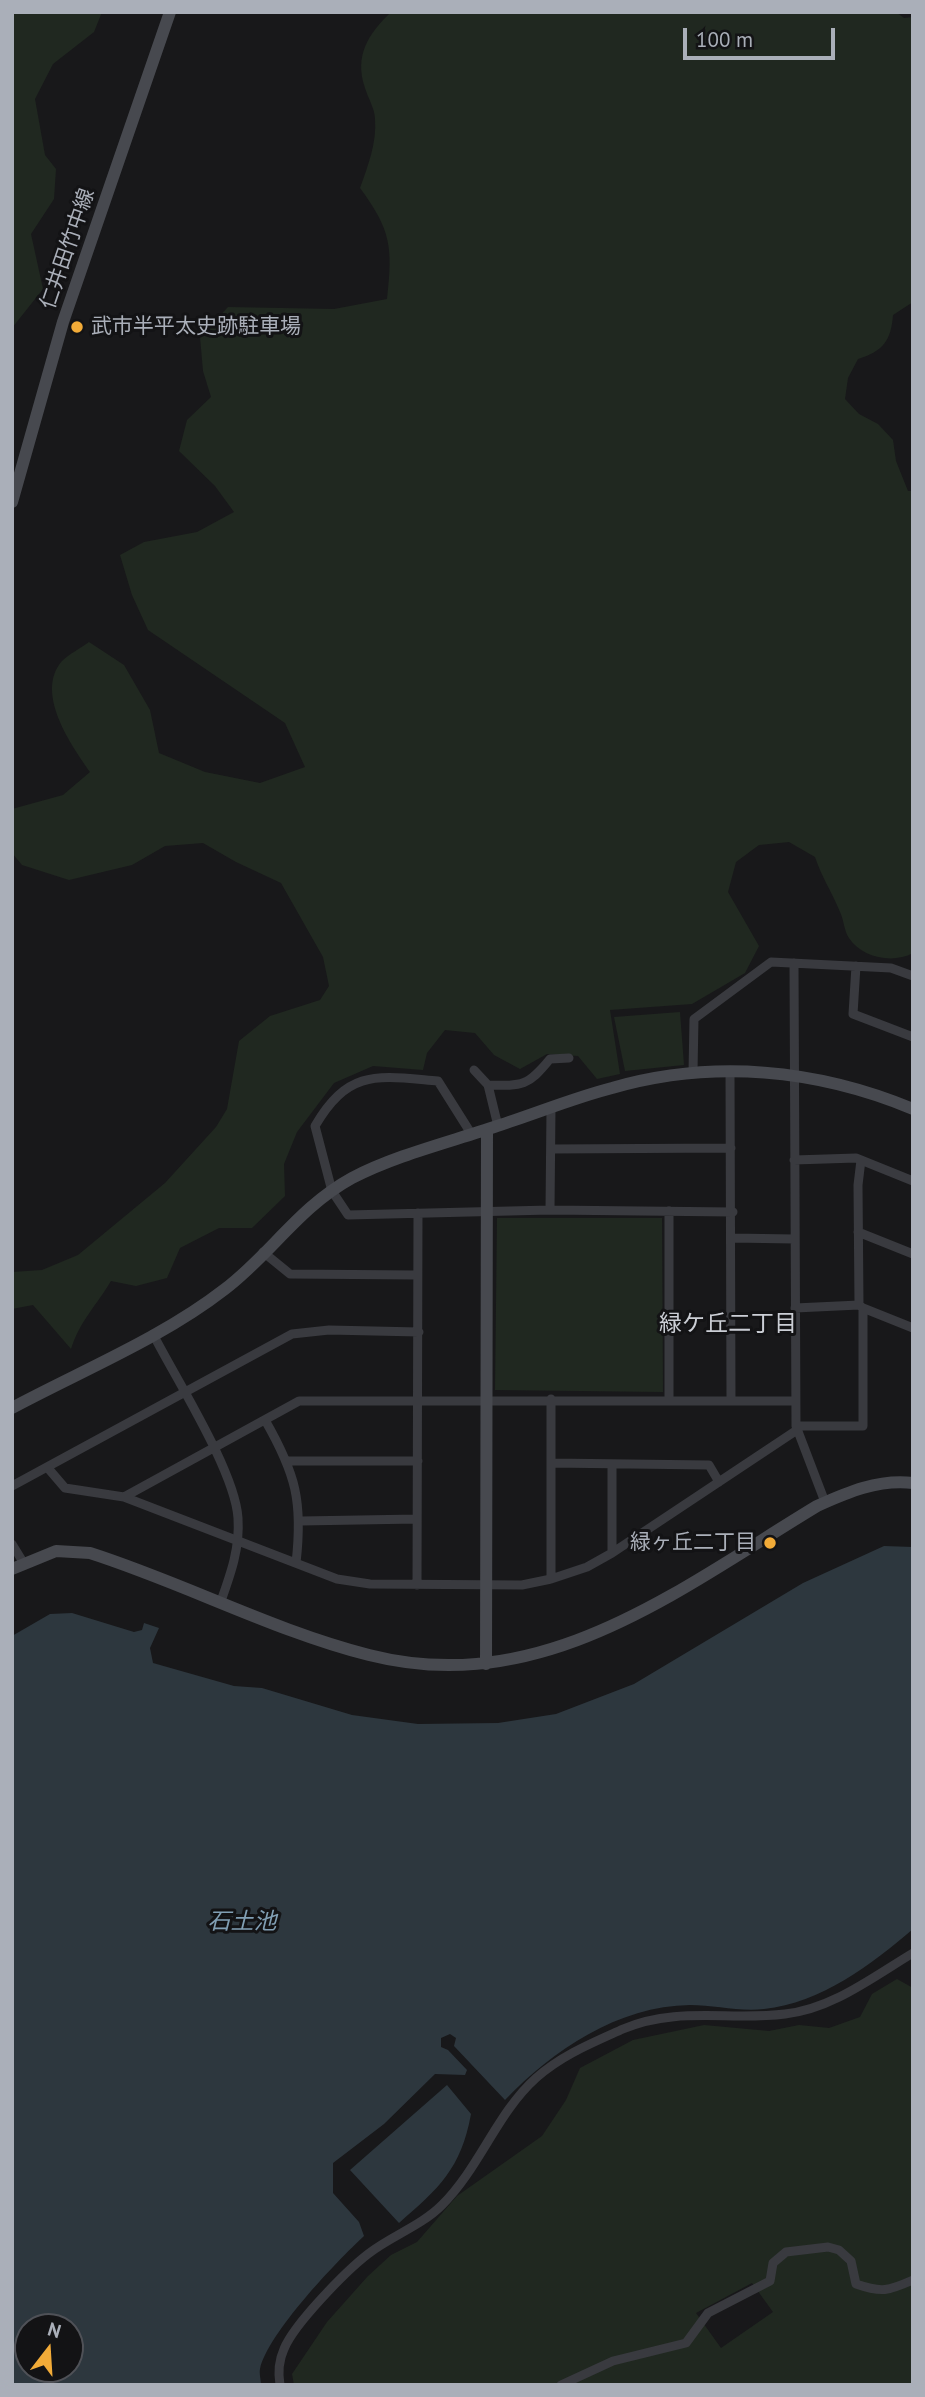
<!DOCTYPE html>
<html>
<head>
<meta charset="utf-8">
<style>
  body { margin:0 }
  #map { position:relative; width:925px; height:2397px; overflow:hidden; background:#18181a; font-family:"PT Sans",sans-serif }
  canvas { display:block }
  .frame { position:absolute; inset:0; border:14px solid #aaafb9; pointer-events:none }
  .north { position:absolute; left:14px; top:2313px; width:70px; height:70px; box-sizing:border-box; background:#131315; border:2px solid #4f5157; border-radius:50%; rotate:17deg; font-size:19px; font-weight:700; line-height:28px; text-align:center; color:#aaafb9 }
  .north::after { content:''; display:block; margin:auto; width:24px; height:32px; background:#f2ab38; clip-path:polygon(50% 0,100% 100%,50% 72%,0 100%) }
  .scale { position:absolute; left:683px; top:28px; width:152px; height:32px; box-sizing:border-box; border:4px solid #aaafb9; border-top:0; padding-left:9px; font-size:21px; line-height:24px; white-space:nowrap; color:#aaafb9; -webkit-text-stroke:5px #131315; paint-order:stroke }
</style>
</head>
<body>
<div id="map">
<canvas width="925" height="2397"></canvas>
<div class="frame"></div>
<div class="north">N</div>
<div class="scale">100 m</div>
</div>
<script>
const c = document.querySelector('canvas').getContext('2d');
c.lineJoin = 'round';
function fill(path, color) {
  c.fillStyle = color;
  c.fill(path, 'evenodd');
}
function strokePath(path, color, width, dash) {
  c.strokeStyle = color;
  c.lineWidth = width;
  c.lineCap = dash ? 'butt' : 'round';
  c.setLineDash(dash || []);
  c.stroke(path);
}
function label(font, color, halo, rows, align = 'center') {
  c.font = font + ' "PT Sans","Noto Sans JP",sans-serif';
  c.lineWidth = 6;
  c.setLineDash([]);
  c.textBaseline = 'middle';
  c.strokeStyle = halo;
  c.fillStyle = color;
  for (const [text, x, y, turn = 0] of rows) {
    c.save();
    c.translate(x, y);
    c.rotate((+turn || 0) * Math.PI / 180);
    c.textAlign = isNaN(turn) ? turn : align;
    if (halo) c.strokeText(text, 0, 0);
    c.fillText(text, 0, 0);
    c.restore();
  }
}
fill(new Path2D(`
  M12,12H102L94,32L53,64L35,99L45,155L56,169L54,199L31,234L43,289L12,328Z
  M391,12H896L904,18L913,17V302L893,315C891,341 883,351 858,359L848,378L845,399L859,414L878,424L893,440L896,461L908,491H913V953C893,964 862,958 849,938C844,931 844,920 840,912C832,892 822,878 815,857L789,842L759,845L736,862L728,892L759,946L745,973L692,1004L610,1010L620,1074L597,1079L578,1056L547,1054L520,1069L494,1055L475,1033L445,1030L427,1053L423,1070L373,1066L334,1083L297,1132L284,1164L285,1196L252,1228H219L180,1248L167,1278L136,1286L111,1281C96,1306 80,1321 71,1349L33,1305L12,1309V1272L42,1270L78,1255L165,1183L216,1127L227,1109L239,1041L270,1016L320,1000L329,986L323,957L281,883L236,862L203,843L165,846L132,865L69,880L22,865L12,853V809L63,795L90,772C72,746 34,693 62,661C69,654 81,648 89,642L124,665L150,710L159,753L205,772L260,783L305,767L285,723L148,630L132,595L120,555L144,542L197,532L234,512L215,486L179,451L187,420L211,397L203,371L200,337L228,307L334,309L387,299C393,247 391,230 360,188C368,166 377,142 375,119C375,109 368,98 365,88C354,56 368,34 391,12Z
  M680,1012L684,1065L625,1071L614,1017Z
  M497,1218H662L663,1392L495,1390Z
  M897,1979L913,1988V2385H294L292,2374L327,2322L368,2276L391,2255L417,2242L457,2196L542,2136L566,2100L580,2068L633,2040L704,2025L769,2031L799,2025L829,2028L860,2017L872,1994ZM752,2283L773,2312L721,2348L696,2313Z`), '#202820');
fill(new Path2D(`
  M884,1546L913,1547V1929C871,1965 821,2003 764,2009C740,2012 714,2005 690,2005C618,2006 553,2050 505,2100L454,2046L456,2038L450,2034L441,2038V2047L448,2050L467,2070L465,2075L435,2074L384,2124L333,2163V2193L359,2222L364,2236C337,2261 268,2333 260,2369C259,2373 261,2380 261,2385H12V1636L50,1614L72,1613L134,1632L142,1630L144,1623L159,1628L150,1648L153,1663L234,1686L262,1688L352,1715L418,1724L498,1723L556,1714L634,1684L803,1583ZM28,2327H70V2369H28Z
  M447,2085L471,2114C461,2169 439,2188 399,2223L350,2170Z`), '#2d373e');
strokePath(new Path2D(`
  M794,963L796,1426L825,1502
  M856,966L853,1014L913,1037
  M474,1070L488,1085L498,1126
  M730,1071L731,1401
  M693,1072L694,1019L771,962L891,968L913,976
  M488,1085C523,1086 528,1086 550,1059L569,1058
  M472,1135L438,1081C378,1076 349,1068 315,1126L332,1191L348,1215L550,1210L733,1212
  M551,1149L731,1148
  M794,1160L856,1158L913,1181
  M861,1160L858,1185L859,1305L863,1308
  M550,1210L551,1108
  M858,1232L913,1254
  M732,1238L794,1239
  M263,1252L290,1274L416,1275
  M795,1308L859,1305
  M153,1334C176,1379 235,1471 238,1518C240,1548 231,1573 221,1601
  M669,1400V1211
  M265,1420C296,1474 303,1502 296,1563
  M796,1426H863V1308L913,1328
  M289,1461H418
  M551,1463L709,1465L719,1482
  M47,1467L65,1488L124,1497L337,1579L370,1584L522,1585L551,1579L587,1567L612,1553L797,1430
  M12,1486L292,1334L329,1330L419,1332
  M124,1497L299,1401H795
  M301,1521L417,1519
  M12,1544L23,1562
  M612,1553V1464
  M551,1579V1399
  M417,1585L418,1213
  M280,2385C278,2373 279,2360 284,2349C294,2324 346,2271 368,2254C391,2236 421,2226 442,2205C480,2167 497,2113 536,2078C562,2055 592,2043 623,2029C677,2006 729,2021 785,2014C832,2009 873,1977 913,1953
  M561,2385L613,2361L686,2343L708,2313L770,2281L773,2263L786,2252L828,2247L839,2250L851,2261L856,2284C882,2293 888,2291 913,2280`), '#393a3f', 9);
strokePath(new Path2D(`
  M12,502L63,322L170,12
  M12,1408C83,1370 162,1338 225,1289C271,1254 299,1207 352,1178C396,1155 450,1142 497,1126C535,1114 573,1098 612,1088C713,1059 817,1069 913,1109
  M12,1569L56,1551L90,1553C184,1583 274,1631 369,1655C542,1699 678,1590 817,1506C848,1492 878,1479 913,1483
  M486,1664L487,1130`), '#47494f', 12);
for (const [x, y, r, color] of [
  [77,327,7,"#f2ab38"],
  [770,1543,7,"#f2ab38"]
]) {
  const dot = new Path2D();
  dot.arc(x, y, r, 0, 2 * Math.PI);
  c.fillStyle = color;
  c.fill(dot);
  strokePath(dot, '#131315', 2.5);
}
label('21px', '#aaafb9', '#131315', [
  ["仁井田竹中線",68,249,-71]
]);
label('21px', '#aaafb9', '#131315', [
  ["武市半平太史跡駐車場",91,327],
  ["緑ヶ丘二丁目",756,1543,"right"]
], 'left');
label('23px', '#cbced5', '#131315', [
  ["緑ケ丘二丁目",728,1324]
]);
label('italic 23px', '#819fb4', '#131315', [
  ["石土池",242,1922]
]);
</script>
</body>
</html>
